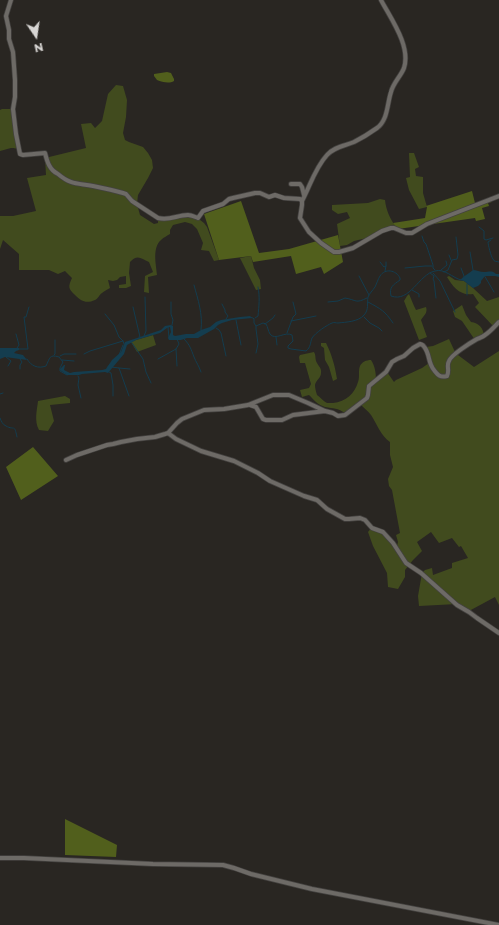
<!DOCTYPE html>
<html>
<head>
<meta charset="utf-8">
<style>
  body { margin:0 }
  #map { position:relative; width:499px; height:925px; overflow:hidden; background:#292622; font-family:Montserrat,sans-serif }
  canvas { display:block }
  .north { position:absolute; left:16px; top:16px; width:40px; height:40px; -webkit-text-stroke:3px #292622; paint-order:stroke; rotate:167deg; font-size:11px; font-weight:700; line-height:16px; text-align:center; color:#d7d5d3 }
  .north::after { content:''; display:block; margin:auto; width:14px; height:18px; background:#d7d5d3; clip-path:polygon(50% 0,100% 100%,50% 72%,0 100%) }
</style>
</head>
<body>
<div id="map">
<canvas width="499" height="925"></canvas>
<div class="north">N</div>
</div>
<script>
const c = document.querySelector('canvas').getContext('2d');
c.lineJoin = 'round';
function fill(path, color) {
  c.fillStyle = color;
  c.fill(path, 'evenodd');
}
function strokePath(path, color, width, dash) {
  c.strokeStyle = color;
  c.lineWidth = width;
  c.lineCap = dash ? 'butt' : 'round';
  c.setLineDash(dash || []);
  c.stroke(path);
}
fill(new Path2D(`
  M116,85L123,86L127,100L126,117L123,133L125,140L129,142L143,147L148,153L152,160L153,168L148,178L138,195L137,204L140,215L154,224L158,223V218L195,216L204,223L207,227L219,260L214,261L209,251L201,250L203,243L197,229L192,224L185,222L173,225L170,230V234C167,236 164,237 161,240C152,248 156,264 157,275L148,277L149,293L144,292L145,276L153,272L149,262C141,258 137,254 130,262L129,273L131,286L126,288H119V285L126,284V276L120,277L117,280L113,281L108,280L110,288C107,290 104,291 102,293C99,295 98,299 95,300C86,304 81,301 75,295C68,288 68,287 72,278L65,271L58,274L49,270H19V254L3,240L0,249V216H13L36,211L27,178L46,175L45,158L86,148L81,124L91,123L95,128L102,121L108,94Z
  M2,109H13L18,148C15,149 14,148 11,148C7,149 4,150 0,151V110Z
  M409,153H414L419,167L415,169L416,176L423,177V193L427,207L419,209L409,190L406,178L410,177Z
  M380,199L385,200C386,210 390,219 396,227L371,237L354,241L347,245L340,246L337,224L350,218L347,212L338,214L332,210V205L368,203Z
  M251,256L254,268L260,280L261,289L256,290L240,258Z
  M449,276L455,280L464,281L473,288L487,301L499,297V321L494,327L475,307L479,303L473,294C460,296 453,287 447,277Z
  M409,294L414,306L416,310L426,307C428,313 424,315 421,320L427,337L419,340L404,301L407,296Z
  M462,305L466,315L471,322C479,323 483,328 484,335L475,340L462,321L455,317L453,311Z
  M153,335L156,345L137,352L131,342L136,340Z
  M449,339L455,352L458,355L474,367L499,351V605L495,597L469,611L457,604L419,606L418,596L422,573L425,570L432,568L433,575L452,568V563L468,558L461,546L459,547L452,538L439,543L431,532L417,542L422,551L413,560L405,570V577L398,589L388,587L387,573L373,546L368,532L372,527L378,529L397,546L398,542L396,535L400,533L392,490L389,486L388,479L393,467L390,455V442C381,436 377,424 371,415C368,411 363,407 360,404L346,414C337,407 334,409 325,407C318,405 314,400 309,395L302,397L300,390L309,388L311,384L305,363H300L299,357L300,355L314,352C316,355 315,358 316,361C318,366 322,368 321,373C321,378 316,380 315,385C315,388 316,392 317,395C320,397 323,401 327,403C328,403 332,403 333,403C346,402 355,393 358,382C360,377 358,370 360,366C362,362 366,360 371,360C375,366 376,373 376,380L387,372L394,382L396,380L422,368L429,363L424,350L426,347L433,346Z
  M321,343H326C332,355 335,366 337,379L333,381L329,367L325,360L324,348L321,346Z
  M65,396L70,399V403L50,405L54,421L48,431L39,430C34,421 37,410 38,401Z`), '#414b1e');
fill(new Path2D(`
  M167,72L171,73L174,79V81C169,84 162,82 157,80L154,76V74Z
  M472,191L475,203L490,198L492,202L488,203L489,206L482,208L485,219L476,221L475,218L398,229L396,227L393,223L425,218L427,207L426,206Z
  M241,201L259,253L289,249L338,235L343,262L324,274L321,267L296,274L291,256L253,262L251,256L219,260L204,214Z
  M33,447L58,476L21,500L6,467Z
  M65,819L117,845L116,857L65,855Z`), '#515f1c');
fill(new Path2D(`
  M473,270C476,270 480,272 484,272C489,272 492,270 496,274H499V277L495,276H485L481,281V283L478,286L473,288L464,281L460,280C464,276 468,274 473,270Z
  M251,316L250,317L252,318L232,320L222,323L218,325L214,329L198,338H187L181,340H169L168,338L171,332L170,327L167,328L160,333L136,340L127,345L124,354L108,373L105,372L82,374L79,375H67L60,370V369L64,365H65L64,370L70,373L74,372L102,370L106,369L112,360L121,352L125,342L161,330L165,326L171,325L173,326V335L175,336L186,334H194L201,330L210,327L216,322L221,320L240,317Z
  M0,348H19V350L16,351L14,353L23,355L27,360L5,357L0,359Z`), '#143d4f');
strokePath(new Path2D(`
  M479,227L484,231V239L486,240L493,238
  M422,236L424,242L426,244L433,265V268L435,270
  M491,240L488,242C488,244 491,257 493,259C494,262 496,261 499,262
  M470,252L473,270
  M449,255L451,260
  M380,262L384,267L386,266
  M405,268L425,266H432
  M461,268L464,276V277
  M441,270L447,265L446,261
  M385,271L386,266V262
  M444,272L448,270L452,260L457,259L458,255L456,237
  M430,273L434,276L433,279L434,281L436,298
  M433,273L440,281L455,312
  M484,275L494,292
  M359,276L369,295
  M194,285C198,300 203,314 201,330
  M412,290L419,294V297
  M467,295V284
  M171,302V314L173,320L172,325
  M328,302L338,301L345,298C357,300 355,304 367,298
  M368,302C381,309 385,311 393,323
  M222,304L225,310V312L228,316L226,319
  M133,307L140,337H139
  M105,314L114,325L119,337L123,341L124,344
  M249,317L253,318L254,319V323L256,326L263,323L266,324C268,327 268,331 270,334C275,341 285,331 292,335L293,341L288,346V348L291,349L306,351C311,347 310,343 312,338C315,333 327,325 332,323C335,322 335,323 338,323C346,322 358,322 364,315C369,310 367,303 368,297C369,294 373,290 375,287C377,283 378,279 380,276C385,268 396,270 400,278V280C393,285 389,287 391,296C410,303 419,274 435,271C444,268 453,278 461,280
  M364,317L370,323L379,328L382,331
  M255,318L258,316C259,306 260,297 258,287
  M236,320L241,345
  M291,321L316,316
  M265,324L273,318L275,315
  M168,327L169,338
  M216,328L219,330L221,333L226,356
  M287,333L293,317L296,314L293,302
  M16,334L19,345L17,348
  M144,336L146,331L145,297
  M276,337L277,345
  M184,339C190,345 191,349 194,357C196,362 199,366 201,372
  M132,343L143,359L146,372L151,383
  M19,349H28L24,317H26L29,307
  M176,349L177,366
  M256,353L258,344L256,329V326
  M84,354L90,351L123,341
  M54,355L55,354V340
  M119,355L123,345
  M60,356L64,354H76
  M6,357L11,361L8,366
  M27,359C31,366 38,369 46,366C50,358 49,354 59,357L63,362L60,368V371L67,375
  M158,359L176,349L179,344L177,339
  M62,360L74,361
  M111,367L119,368L129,396
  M107,368L111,363
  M119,368L130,369
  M20,369V365L22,362L20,359
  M109,372L111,373L113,385V396
  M78,376L79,378L78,385L81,398
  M0,394L3,393
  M0,418C1,421 3,425 6,426C15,431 14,423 17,437`), '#143d4f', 1);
const minor = new Path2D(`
  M11,0L6,16L9,30V39L13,52L15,80V97L13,109L16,134L20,154L23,155L45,153C46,157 47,161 49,165C51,169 54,172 58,174C71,185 77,183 93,186C103,188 113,190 123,193L126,194L132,201L158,218C170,221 177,215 188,215C191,215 195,217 198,218L203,211L223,204L229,199L233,198L255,193H260L269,197L275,195L284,198L300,199L302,201V205L300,218L309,232L321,243L334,252H339L353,248L382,231L391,228H394L406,233H412L427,224L499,196
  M291,184H300L302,187L304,195
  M302,201C310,186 315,168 327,155C334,147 344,146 354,142C362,138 370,133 377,128C388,120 387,104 391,92C393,83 401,76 404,68C411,46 391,19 381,0
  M250,405L256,407L263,419L266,420H282L293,415L325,411
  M168,433L176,439L201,451L234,461L258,473L270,481L304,496L317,500L327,509L345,519H349L360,518L365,520L372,528L383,532L393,543L406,563L421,573L457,605L469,612L477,618L499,633
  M66,460L77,455L107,445L113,444L121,442L137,439L155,437L165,434L168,433L177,423L182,419L204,410L224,409L248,405L273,395H289L308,403L325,411L333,413L338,416L345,415L367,398L368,395L369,386L375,381L386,372L392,362L397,359L404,356L413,348L420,344C423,345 423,345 425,348C430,355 428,363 434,370C438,375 440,378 447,376C450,370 446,366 449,361C451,355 470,343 477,339C479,338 483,337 485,335C490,332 495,326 499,322
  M0,858H24L153,864L223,865L234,868L251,874L312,889L499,925`);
strokePath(minor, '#444240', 5.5);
strokePath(minor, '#6d6a66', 4);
</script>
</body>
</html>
